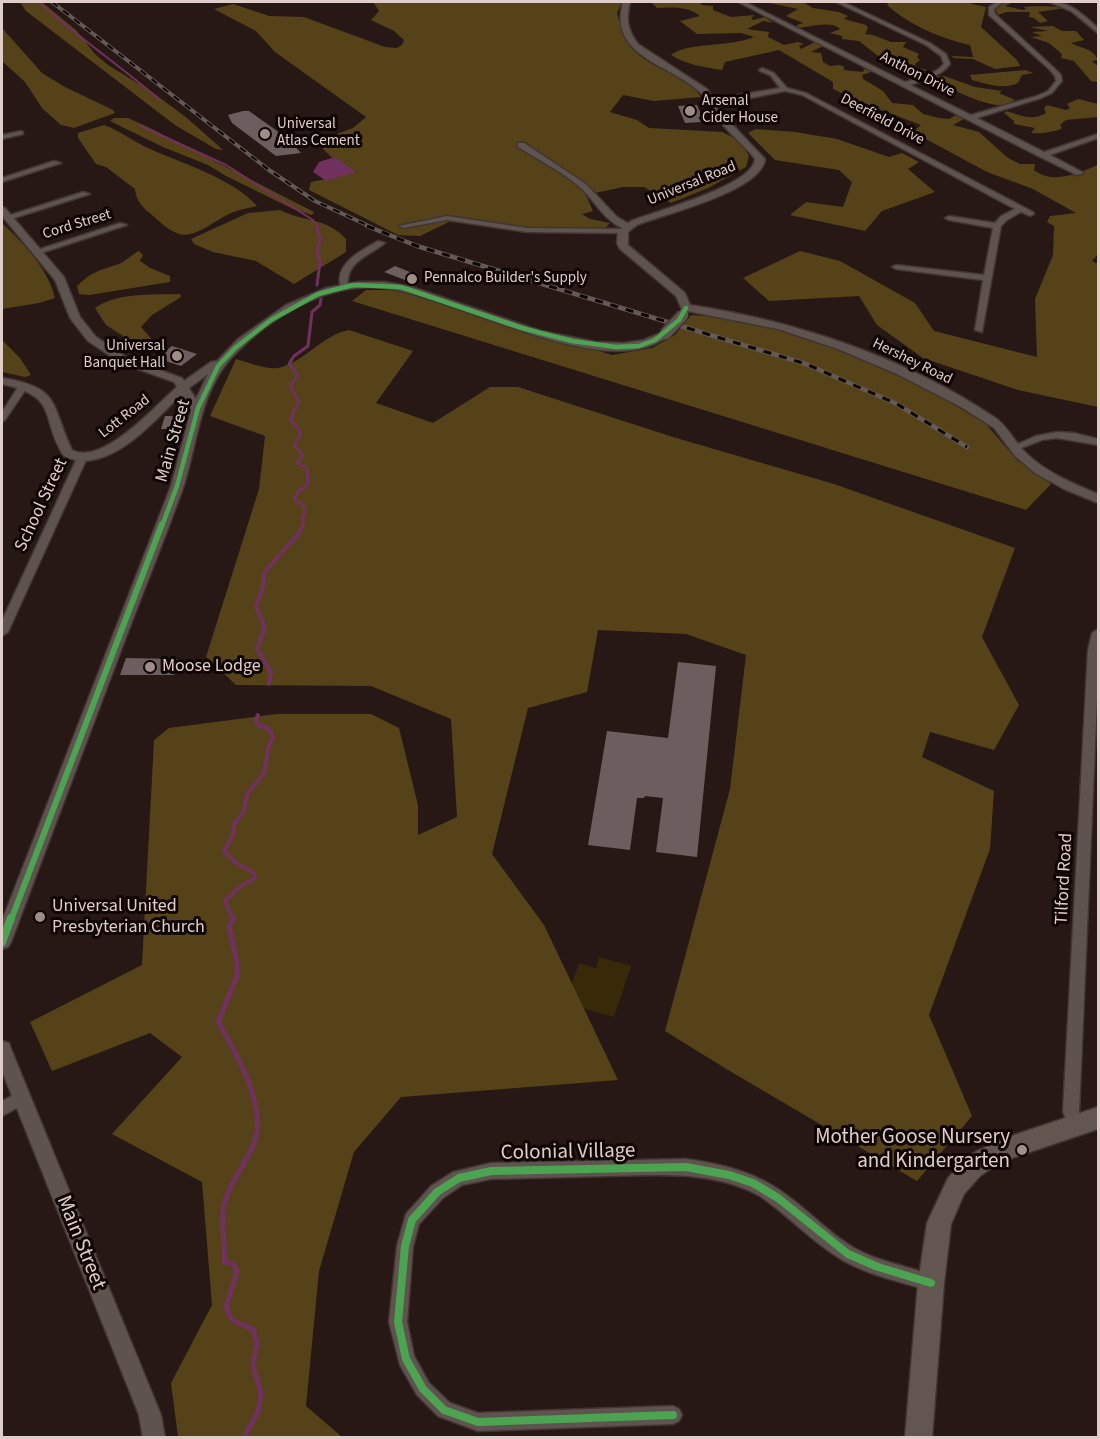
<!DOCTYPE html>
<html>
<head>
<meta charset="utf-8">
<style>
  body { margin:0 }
  #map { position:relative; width:1100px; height:1439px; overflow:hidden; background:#271815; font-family:"Source Sans 3",sans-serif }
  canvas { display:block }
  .frame { position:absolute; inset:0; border:3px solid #e0ccc8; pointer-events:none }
</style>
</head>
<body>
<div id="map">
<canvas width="1100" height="1439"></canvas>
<div class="frame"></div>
</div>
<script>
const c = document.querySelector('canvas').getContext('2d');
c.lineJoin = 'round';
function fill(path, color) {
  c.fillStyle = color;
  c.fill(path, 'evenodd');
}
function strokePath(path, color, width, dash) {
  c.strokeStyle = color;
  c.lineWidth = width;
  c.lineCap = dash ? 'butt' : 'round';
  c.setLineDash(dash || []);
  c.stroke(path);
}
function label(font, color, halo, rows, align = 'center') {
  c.font = font + ' "Source Sans 3",sans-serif';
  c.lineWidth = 6;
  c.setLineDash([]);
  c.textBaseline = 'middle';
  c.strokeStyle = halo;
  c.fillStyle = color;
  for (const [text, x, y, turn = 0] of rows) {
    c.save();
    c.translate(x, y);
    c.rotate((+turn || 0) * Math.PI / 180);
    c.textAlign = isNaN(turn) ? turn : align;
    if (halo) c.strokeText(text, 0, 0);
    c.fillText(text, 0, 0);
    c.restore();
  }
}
fill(new Path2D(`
  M599,957L631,966L614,1017L565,1003L579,963L596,968Z`), '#382909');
fill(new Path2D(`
  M20,2H42L77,31L95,54L108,65L152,92L187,118L223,150L216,149L175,125L26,11Z
  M373,2H622L617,13C620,22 622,32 626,40C643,70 683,70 701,97L654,101L623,95L610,112L637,120L649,128L722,132L739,140L749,156L746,167L708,188L671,203L644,187H623L586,195L593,211L582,214L590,219L610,223L605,228L519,231L457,218L420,236L398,235L309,190L311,182L336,177L346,171L322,148L323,139L353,128L366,117L275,52L256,31L214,9L233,4L269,16L304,17L385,47L397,48L402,45L404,40L394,31L371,20L379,11Z
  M651,2H699L702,5L713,6V10L731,17L755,15L751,18L753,20L765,17L773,23L763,21L747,29L769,32L768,37L784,45L798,42L804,44L799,46L801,49L815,42L823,46L811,52L821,53L823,62L830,66L840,65L844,67V70L863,72L864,69L874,71L862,75L863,79L883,91L892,103L913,105L923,114L939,118L949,119L956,115L964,119L953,125L979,132L1008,158L1020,164H1035L1034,170C1053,185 1078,173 1098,165V254L1092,261L1098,264V407L1018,390L923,358L877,325L859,296L769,301L743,278L800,251L840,261L915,303L934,331L1037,357L1035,299L1053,255L1054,226L1047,222L1050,216L1076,213L1033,189L987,172L913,132L921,125L865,104L833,89V82L779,50L725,62L722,70C704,67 687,65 671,55C687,42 732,47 754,37L741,33L697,34L680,21L700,16C689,6 671,7 657,8Z
  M765,2H803L813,8L839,12L848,16L844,19L866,25L868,28L865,34L873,35L891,42H906L903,47L919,54L917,57L920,60L915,64L916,67L927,70L915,74L901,75L908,71L893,60L882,59L859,41L842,39V36L830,33L840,29C831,20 810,27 797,28V25L803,23L786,16L798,9Z
  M889,2H970L972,4L986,7L981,27L1017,60L1020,66L995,69L973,59L954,58L951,56L973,57L970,45C942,39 909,25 887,5Z
  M1002,2H1013L1005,6L1023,10L1026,9L1024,7C1029,6 1059,6 1065,8L1038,12L1048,21L1040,23L1034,18L1029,17L1030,12H1006L998,15L995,8Z
  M1053,26L1062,31H1076L1084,40L1071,43C1082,49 1093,48 1098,60L1092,61L1098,66V82L1091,81L1074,61L1061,58L1062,54L1049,43L1031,37L1042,36L1032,32L1048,31L1030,27Z
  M2,28L42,73L65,87L113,110L115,113L74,128L61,125L42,108L25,82L2,61Z
  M1026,70L1033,73L1022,75L1018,83C1003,90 987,84 972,80L970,75Z
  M944,76L975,87L1002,91L999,93L1015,100C1011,102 1006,105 1002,105C986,107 945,87 932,78Z
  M1078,99L1098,104V117L1066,120L1060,125L1062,128C1058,132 1037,134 1031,133L1035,128L1014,124V121L1004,113L1007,111C1021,116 1033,121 1046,113L1044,108L1047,105L1066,110L1070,108L1067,104Z
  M114,118H128L148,127L314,212L312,215L293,209L226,176L208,165L163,147L110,121Z
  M104,125C121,131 134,142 150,149C182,163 235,180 257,206C249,208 241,209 234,212C218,217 197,239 179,234C169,231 160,222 152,215C143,208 136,201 135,189L106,167L96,164L78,138V133Z
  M756,129L795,132L837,139L889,157L902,153L919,162L908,169L935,192L882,211L865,231L790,215L806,202L843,207L852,182L839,170L775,160L748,133Z
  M280,210C306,223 326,217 346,239V252L294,284L256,261L213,252L194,244L191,239L248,213Z
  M2,223C24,244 47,267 55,298L39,303L2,309Z
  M139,251L143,255L140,261L150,268L170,276V282L89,295L79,294L77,286C94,270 99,271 119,264C126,261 132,254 139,251Z
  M366,290H403L612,355L652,348L675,335L691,315L731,318L800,334L923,386L986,424L1017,460L1051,484L1026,510L352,301Z
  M180,294L181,297L152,315L141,327L156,344L151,350L139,352L123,336L106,325L95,308C118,292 152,295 180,294Z
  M349,330L413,351L376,403L433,423L490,387H518L673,437L834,484L1015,548L982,637L1019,705L994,750L930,732L922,757L994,791L990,849L929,1015L972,1116L917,1181L728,1070L665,1031L730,789L746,655L686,634L598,630L587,692L528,708L492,854L544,925L618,1080L401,1097L354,1152L319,1271L306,1406L342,1437H178L171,1383L212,1305L202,1182L112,1134L182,1057L150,1033L52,1071L30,1022L142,965L154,740L169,728L277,714H371L399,728L418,805V835L457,817L451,719L371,686L236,685L206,657L259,489L265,436L210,416L236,359C247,362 267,370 278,368C305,362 322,335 349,330Z
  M2,340L20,358L31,375L25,377L2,372Z`), '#564218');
fill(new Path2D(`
  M335,157L356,172L326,181L313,172L319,162Z`), '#71315f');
strokePath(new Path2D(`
  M39,2C77,37 121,66 160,100
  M141,126L226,165L313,220L318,227`), '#71315f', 2);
strokePath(new Path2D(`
  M317,226L320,240L317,252L320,262L317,285
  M302,526L305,507L294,499L298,492L308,484L307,468L297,463L303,455L294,445L300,435L299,430L290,419L299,402L290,386L298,375L289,364L294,356L308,346L312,312L320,305L321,299`), '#71315f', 3);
strokePath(new Path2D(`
  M269,684L271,672L257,649L265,627L256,606L263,587V574L299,533L303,524
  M233,920L225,901L238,888L255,878L254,873L236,863L224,851L234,832V824L244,811L247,794L264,773L269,745L273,737L268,728L258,725L256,720L258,715`), '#71315f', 4);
strokePath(new Path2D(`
  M234,918L229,926L237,962V976L218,1022C235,1050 268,1109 254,1143C245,1165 229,1183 224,1206C220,1224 226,1244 224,1262L233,1264L237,1271L226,1307L232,1320L253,1329L257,1343L253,1365L261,1394L258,1412L243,1438`), '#71315f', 5);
fill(new Path2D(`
  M697,105L702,117H698L701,122L685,123L678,106Z
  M243,111H249L287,138L301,153L276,156L232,123L228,115Z
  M395,266L415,274L405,280L384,272Z
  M172,346L197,354L181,366L156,358Z
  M165,416H182L178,429H161Z
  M126,658L179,659L174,675H120Z
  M678,662L716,666L697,857L656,852L663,798L645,796L644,798H637L630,850L588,845L607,731L668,738Z`), '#6c5e5e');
const minor = new Path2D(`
  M738,2H745L905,82C919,78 934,75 944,64L941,56L926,45L836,2H843L930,43L946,54L950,64C940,77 925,80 910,85L971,115L1037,96L1048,91L1056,81L1055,76L1049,69L989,15V7L997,2H1003L994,9L995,14L1053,67L1061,75L1062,81L1052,93L1041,98L977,118L1044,152L1098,134V138L1050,155L1084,173L1077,175L1040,157Z
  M1049,2C1069,0 1084,16 1098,28V33L1071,11Z
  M762,68L774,73L787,88L806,93L1033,212L1034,214L1030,216L1021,212L1007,220L1001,226L982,332L975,330L983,280L896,269L892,267L896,265L984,275L993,228L949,220L945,218L949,216L995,223L1001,216L1015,209L802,95L785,91L741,100L712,102L709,100L780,88L770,75L760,71L759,70Z
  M21,131L23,132V134L2,139V135Z
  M518,143H524L586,184L617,217L631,225V229C610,230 595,201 581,188C563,172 539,160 518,147Z
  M54,161L61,163L2,182V178Z
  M83,192L90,194L11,219L4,217Z
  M447,216L527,228L623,229L627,231L623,233L527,232L447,220L403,228L399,226Z
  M120,223L127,225L41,253L34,251Z
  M378,241L385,243C369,256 346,261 348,286L341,288C333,264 361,251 378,241Z
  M23,383L28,386L5,420L2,421V412L20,384Z
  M1057,432L1074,433L1098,439V445L1057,438L1042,440L1016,450L1011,447L1036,436Z
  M82,455L87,458L8,632L2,636V621L77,458Z
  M1098,629V676L1079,1112L1084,1126L1081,1131L1076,1133L1071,1131L1063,1112L1088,650L1092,633Z
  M21,1091L26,1093L29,1098L26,1103L2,1116V1101Z
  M686,1159C722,1164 756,1172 785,1194C809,1211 829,1233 854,1248C880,1263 910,1266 937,1277L939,1283L937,1289L931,1291C902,1282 871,1276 844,1261C813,1243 789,1216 760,1196C713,1170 659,1175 607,1176C568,1177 530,1178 491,1179L462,1185L443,1198L419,1224L413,1246L407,1322L414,1356L429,1383L450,1403L478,1413L673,1406L679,1409L682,1415L679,1421L673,1424L478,1431L438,1416L417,1395L400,1365L389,1322L397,1246L406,1214L431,1186L453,1172L491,1163Z`);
const tertiary = new Path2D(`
  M623,2H630C626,19 627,29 638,44L707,89L728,120L765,159C762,191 665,214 637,225L628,232V245L685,293L690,305C796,321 904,357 994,417C1009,427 1014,442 1027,454C1047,473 1074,484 1098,494V503L1064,489L1035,473L1015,456L994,428L961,407L897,374L838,349L778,329L682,310L676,296L620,249L617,243L618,231L631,221C655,211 753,186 755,159C746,147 733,137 723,125C715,116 712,103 703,95C673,64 607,58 623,2Z
  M2,207L5,208L64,277L80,317L96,337L129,359L182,378L184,381L211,362L217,361L238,339L286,305L326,288L358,282H385L412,287L541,331L596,342L624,343L644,340L665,331L670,334C608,390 446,289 374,287C321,286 270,318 234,355C199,391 198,443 183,488C165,538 145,587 126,637C88,739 49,840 11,942L8,947L2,949V921L171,486L191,411L181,395C155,420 121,461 82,461C76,461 69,458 64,456C39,418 61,397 2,384V378C61,387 51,405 72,450C103,466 155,406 177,387L174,382L121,363L88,341L70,318L55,280L2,216ZM208,374L196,399L189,388Z
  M2,1041L9,1043L11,1049L161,1415L165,1438H143L139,1415L2,1071Z`);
const secondary = new Path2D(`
  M1098,1107V1129L1015,1157L993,1167L980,1176L964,1194L951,1224L944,1283L932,1438H905L918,1283L927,1223L948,1178L964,1160L977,1151L1011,1136Z`);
strokePath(minor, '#413532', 3);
strokePath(tertiary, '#413532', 3);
strokePath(secondary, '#413532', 3);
fill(minor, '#5f5350');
fill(tertiary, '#5f5350');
fill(secondary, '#635651');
const railFar1 = new Path2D(`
  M52,2L269,170L315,201L371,227`);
const rail = new Path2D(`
  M367,226L417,246L806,364L897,404L967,447`);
strokePath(railFar1, '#645956', 4);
strokePath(rail, '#645956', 4.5);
strokePath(railFar1, '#0e0403', 2, [7]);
strokePath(rail, '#0e0403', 3, [8]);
const tertiaryBridge = new Path2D(`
  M665,334L683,315`);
strokePath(tertiaryBridge, '#413532', 14, []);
strokePath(tertiaryBridge, '#5f5350', 11);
strokePath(new Path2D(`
  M162,526L177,486L198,408L218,366L235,348L271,320L318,294L353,285L401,287L522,328L572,341L616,347L639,346L655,340L679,320L686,308`), '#4ca352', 4.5);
strokePath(new Path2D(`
  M11,920L162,524`), '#4ca352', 6);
strokePath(new Path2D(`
  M2,942L11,918
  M673,1415L478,1422L444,1410L423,1389L406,1359L398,1322L405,1246L412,1220L437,1192L459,1178L491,1171L686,1167L729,1175L753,1183L778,1198L848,1254L878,1267L931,1283`), '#4ca352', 8);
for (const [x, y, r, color] of [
  [690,111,6,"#9f8d89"],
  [265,134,6,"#9f8d89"],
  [412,279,6,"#9f8d89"],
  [177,356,6,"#9f8d89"],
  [150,667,6,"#9f8d89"],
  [40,917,6,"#9f8d89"],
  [1022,1150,6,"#9f8d89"]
]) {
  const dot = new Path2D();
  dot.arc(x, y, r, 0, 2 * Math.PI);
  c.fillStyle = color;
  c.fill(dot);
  strokePath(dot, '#0e0403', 2);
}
label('15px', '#e0ccc8', '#0e0403', [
  ["Anthon Drive",917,75,27],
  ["Deerfield Drive",882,120,28],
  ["Universal Road",692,184,-22],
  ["Cord Street",77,225,-17],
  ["Hershey Road",912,362,26],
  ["Lott Road",125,417,-38]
]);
label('15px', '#e0ccc8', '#0e0403', [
  ["Arsenal",702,102],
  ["Cider House",702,119],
  ["Universal",277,125],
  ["Atlas Cement",277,142],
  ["Pennalco Builder's Supply",424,279],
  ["Universal",165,347,"right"],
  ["Banquet Hall",165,364,"right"]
], 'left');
label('18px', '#e0ccc8', '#0e0403', [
  ["Main Street",174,441,-74],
  ["School Street",42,505,-65],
  ["Tilford Road",1065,879,-87]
]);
label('18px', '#e0ccc8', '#0e0403', [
  ["Moose Lodge",162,667],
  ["Universal United",52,907],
  ["Presbyterian Church",52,928]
], 'left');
label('21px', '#e0ccc8', '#0e0403', [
  ["Mother Goose Nursery",1010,1138],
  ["and Kindergarten",1010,1162]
], 'right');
label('21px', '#e0ccc8', '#0e0403', [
  ["Colonial Village",568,1153,-1],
  ["Main Street",80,1243,68]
]);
</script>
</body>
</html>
